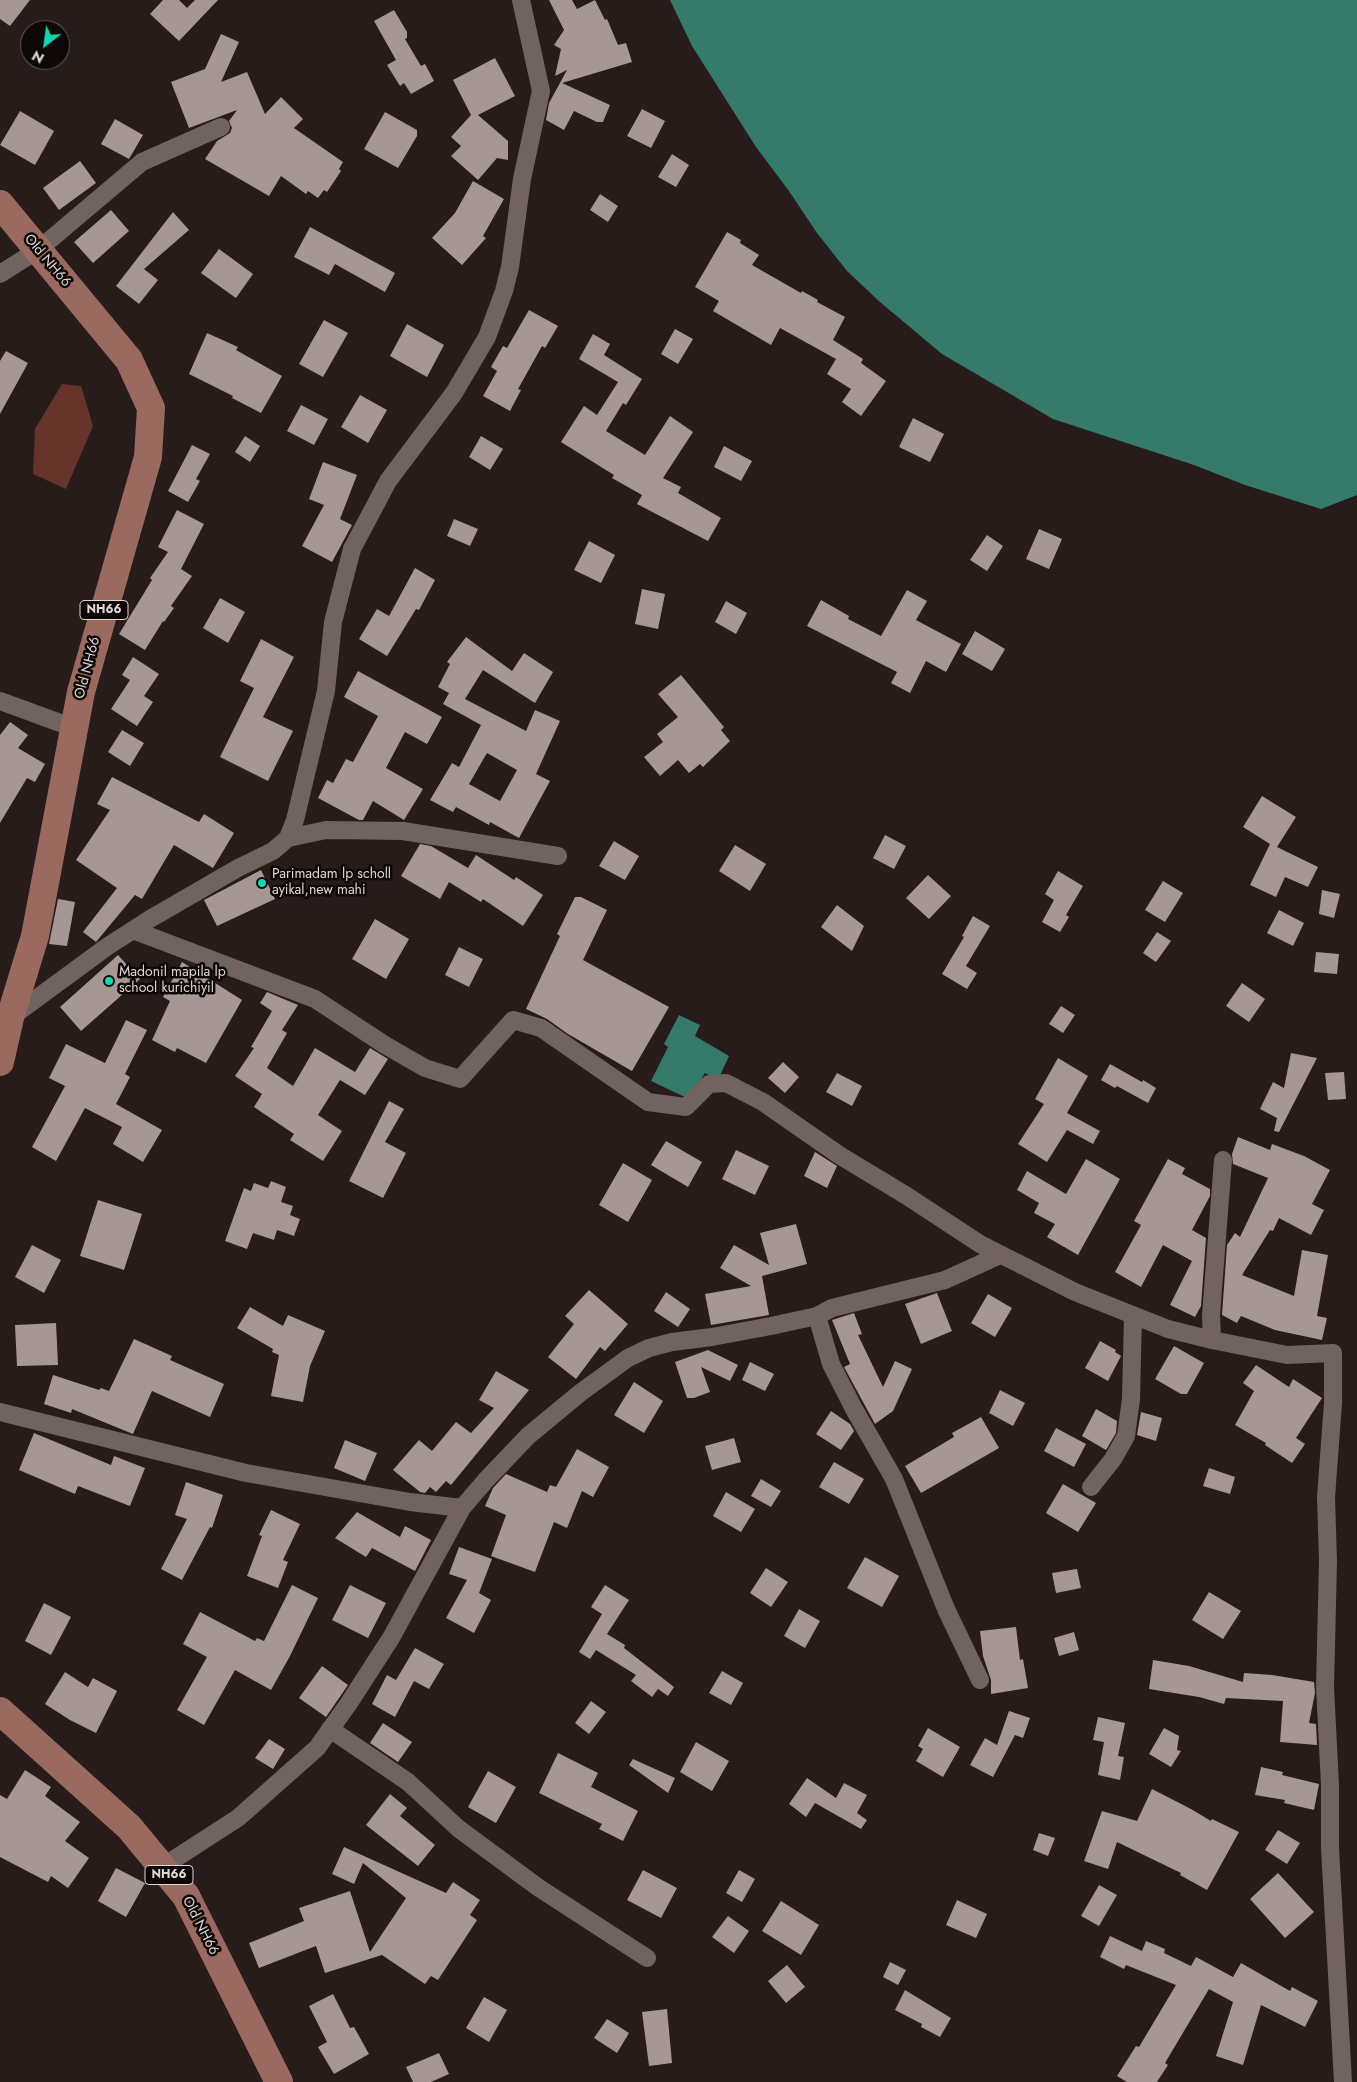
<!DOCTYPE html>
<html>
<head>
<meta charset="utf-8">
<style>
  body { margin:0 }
  #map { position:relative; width:1357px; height:2082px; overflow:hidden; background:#271c1a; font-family:Jost,sans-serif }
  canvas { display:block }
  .north { position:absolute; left:20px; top:20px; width:50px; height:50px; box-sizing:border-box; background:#0d0807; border:1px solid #615b5a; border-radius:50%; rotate:210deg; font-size:14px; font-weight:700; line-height:20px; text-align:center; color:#dfd7d6 }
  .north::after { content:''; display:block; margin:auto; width:18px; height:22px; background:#16d5b3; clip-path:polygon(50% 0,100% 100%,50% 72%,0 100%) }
</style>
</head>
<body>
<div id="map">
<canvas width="1357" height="2082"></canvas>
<div class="north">N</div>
</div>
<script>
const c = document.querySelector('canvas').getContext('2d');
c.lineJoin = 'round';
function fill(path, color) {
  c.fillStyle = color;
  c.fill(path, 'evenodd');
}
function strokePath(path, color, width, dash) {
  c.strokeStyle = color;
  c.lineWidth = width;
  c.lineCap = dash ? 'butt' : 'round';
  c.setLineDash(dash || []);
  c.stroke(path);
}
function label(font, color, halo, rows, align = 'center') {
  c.font = font + ' Jost,sans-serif';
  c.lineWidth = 5;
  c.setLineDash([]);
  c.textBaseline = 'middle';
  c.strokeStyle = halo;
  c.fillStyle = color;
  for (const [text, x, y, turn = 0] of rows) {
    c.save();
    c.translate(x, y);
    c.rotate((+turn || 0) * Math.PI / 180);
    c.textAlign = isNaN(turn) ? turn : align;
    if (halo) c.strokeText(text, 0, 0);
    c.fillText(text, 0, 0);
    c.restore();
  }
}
fill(new Path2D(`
  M62,384L81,386L93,426L66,489L33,474L35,429Z`), '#66342b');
fill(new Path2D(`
  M670,0H1357V495L1321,509L1245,485L1194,465L1053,419L942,354L880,302L847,271L817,233L789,191L756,147L692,46Z
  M679,1015L700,1025L695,1036L729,1056L718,1080L705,1073L689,1099L651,1081L668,1047L664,1044Z`), '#357a6a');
fill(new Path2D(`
  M0,0H30L10,26L0,19Z
  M163,0H179L187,8L195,0H218L179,41L150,14Z
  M549,0H572L577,9L595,0L605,20L607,19L618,45L626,43L632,62L562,83L610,105L603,122H597L574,111L564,130L546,120L549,103L567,70L555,76L561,49L554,45L564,30Z
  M394,10L407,32V38L405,39L421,66L425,64L434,81L411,94L404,83L400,86L387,65L396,60L374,21Z
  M221,34L239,42L221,82L247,72L265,114L281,97L303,119L294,128L343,162L339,169L341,171L327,192L324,190L318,198L308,191L306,194L281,176L269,196L205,159L217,141L230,133L232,128L229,121L237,110L189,128L171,82L205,69Z
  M495,58L515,96L478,115L508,141V160L497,158L478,180L451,156L461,146L451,137L471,115L453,80Z
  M642,109L665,121L651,148L627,136Z
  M20,111L54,131L35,165L0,145Z
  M385,112L417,130V136L398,168L364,149Z
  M115,119L143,135L129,159L101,144Z
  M672,154L689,165L676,187L658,177Z
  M80,161L96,183L59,210L43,188Z
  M473,181L504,199L483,236L486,238L462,265L432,238L455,213Z
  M600,194L618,206L608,222L590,210Z
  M111,210L129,231L93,263L74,242Z
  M173,212L189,230L144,269L158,280L139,304L116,286Z
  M310,227L395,273L385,292L335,264L329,275L294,257Z
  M727,232L741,240L740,243L759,255L752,265L801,293L802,291L818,300L817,302L845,317L833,340L863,359L861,363L886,381L861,416L842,402L851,389L827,374L836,359L780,328L771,345L713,311L719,301L695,287Z
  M219,249L253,274L236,298L201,273Z
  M529,310L558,326L545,348L542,346L518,389L521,390L510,411L483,396L497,371L491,367L503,346L507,348Z
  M324,320L348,333L323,377L299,364Z
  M407,324L444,345L427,377L390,356Z
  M675,329L693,339L678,364L661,354Z
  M207,333L238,347L236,350L282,376L261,413L232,398L233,396L189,374Z
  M593,334L610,344L604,355L642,379L626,405L623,403L606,431L645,455L670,416L693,432L663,478L681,487L678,493L721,518L708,541L637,504L642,495L612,478L614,475L561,442L584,406L597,415L618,382L579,359Z
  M6,351L28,363L0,414V361Z
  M360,395L387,410L368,443L341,427Z
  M301,405L328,419L314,445L287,431Z
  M913,418L944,434L930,462L899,447Z
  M245,436L260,446L250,462L235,452Z
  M481,436L503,449L490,470L469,457Z
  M192,445L210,454L196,479L200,481L188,502L168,491Z
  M724,446L752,461L741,481L714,467Z
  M323,462L357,475L340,519L352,525L332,562L302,546L324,505L309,499Z
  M177,510L204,524L181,569L192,576L171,606L174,608L164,622L163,621L145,650L119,634L152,580L150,578L168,552L158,547Z
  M454,519L478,529L470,546L447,536Z
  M1039,529L1062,539L1049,569L1026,559Z
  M987,535L1003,546L987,571L970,560Z
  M589,541L615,555L601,583L574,570Z
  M415,568L435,580L419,610L416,609L387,656L359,639L377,609L389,616Z
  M642,589L665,594L658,629L635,624Z
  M907,590L927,601L916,620L961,644L946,672L926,661L910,693L891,683L897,672L807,626L821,600L849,616L848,619L881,636Z
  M220,598L245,612L228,643L203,628Z
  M726,601L747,613L736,634L715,622Z
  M975,631L1005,649L992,671L962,654Z
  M466,637L512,671L524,653L553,672L535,703L483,670L465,699L526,731L535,710L560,721L536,774L550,781L519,838L490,822L489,825L456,807L453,812L430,800L452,763L459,767L481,725L443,704L449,693L438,687L450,664L447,662ZM487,753L517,770L500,801L469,784Z
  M261,639L294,657L263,717L293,731L268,781L220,757L254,688L240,681Z
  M133,657L159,674L144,696L153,702L137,726L111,709L130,680L122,675Z
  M358,671L442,717L427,744L405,732L386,768L423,789L404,820L373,801L363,820H359L318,798L327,780L333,783L346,759L353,762L378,716L344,697Z
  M681,675L724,727L721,730L730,741L703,767L700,764L689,773L678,760L660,776L644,757L663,742L657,734L678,717L658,694Z
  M10,722L28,735L18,748L45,764L35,782L27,778L0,823V735Z
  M122,730L144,743L130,766L108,752Z
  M112,777L199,822L204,814L234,833L213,868L174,845L142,899L135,895L96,942L83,932L117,888L76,860L110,810L97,804Z
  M1262,796L1296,817L1277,847L1318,867L1308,887L1285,877L1276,897L1250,885L1270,844L1243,827Z
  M885,835L906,846L894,869L873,858Z
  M614,841L639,856L625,880L599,866Z
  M420,844L431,846L468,868L476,855L514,880L516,877L543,895L523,926L483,899L481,902L449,882L440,899L401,876Z
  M735,845L766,864L750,891L719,871Z
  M261,870L275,899L217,926L204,900Z
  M1058,871L1083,886L1066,915L1069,917L1060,932L1042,922L1054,900L1045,894Z
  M928,875L951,896L929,919L906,898Z
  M1163,881L1183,893L1165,922L1145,910Z
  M1322,890L1340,894L1334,918L1319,914Z
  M575,897H581L607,910L583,960L669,1007L632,1071L568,1034L547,1019L526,1009L560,936L557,934Z
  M58,899L75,902L67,946L49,944Z
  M837,905L864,926L852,951L821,927Z
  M1279,910L1304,923L1293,946L1267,933Z
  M973,916L990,926L966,966L977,973L967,989L942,974L964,937L962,936Z
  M375,919L409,939L386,979L352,959Z
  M1157,932L1171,941L1156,962L1143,953Z
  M459,947L483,959L469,987L445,975Z
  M1316,952L1339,954L1337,974L1314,972Z
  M118,955L140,979L81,1031L60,1007Z
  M182,962L242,1000L206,1063L177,1048L175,1052L152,1040L170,1001L163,997Z
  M1242,983L1265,999L1249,1022L1226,1006Z
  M267,992L298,1005L282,1030L287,1033L267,1068L293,1086L315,1048L355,1072L370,1048L388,1059L365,1095L340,1080L318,1115L342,1131L323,1161L290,1140L294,1134L254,1107L262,1094L235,1076L254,1048L251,1047L272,1011L260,1003Z
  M1061,1006L1075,1015L1063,1033L1049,1024Z
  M126,1020L147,1030L125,1074L130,1077L116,1104L162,1130L143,1162L113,1144L122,1127L85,1108L56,1161L32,1147L65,1086L49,1078L66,1044L105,1063Z
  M1291,1053L1317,1058L1279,1132L1274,1131L1277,1118L1260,1109L1273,1082L1284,1088Z
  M1058,1058L1088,1076L1067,1113L1100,1131L1093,1144L1067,1130L1047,1162L1018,1144L1044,1104L1035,1099Z
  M783,1062L799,1077L785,1093L768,1078Z
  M1110,1064L1142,1082L1143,1080L1156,1088L1148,1103L1117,1086L1115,1088L1101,1080Z
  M1344,1072L1346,1099L1328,1100L1325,1073Z
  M837,1073L862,1086L852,1106L826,1092Z
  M389,1101L404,1109L385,1142L406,1153L383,1198L349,1181Z
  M1238,1137L1270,1150L1272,1144L1304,1156L1330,1170L1312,1204L1324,1210L1311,1235L1279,1218L1273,1231L1270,1230L1242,1275L1294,1296L1302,1250L1328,1255L1317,1316L1327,1318L1322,1340L1275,1330L1241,1316L1237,1323L1222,1315L1227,1245L1235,1233L1240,1237L1268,1178L1233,1164L1232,1154Z
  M666,1141L702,1162L688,1187L651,1165Z
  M736,1150L769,1166L755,1195L722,1179Z
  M815,1152L837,1166L827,1188L804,1176Z
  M1086,1159L1120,1179L1078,1255L1047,1237L1055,1224L1034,1213L1039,1203L1017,1190L1027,1171L1066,1194Z
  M1168,1159L1185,1168L1182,1174L1210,1189V1196L1192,1230L1206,1238L1201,1306L1195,1317L1170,1305L1192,1261L1163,1245L1141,1287L1115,1272L1141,1225L1134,1221Z
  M623,1163L652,1180L628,1222L599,1205Z
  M271,1181L286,1187L281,1202L293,1206L290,1215L300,1219L294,1236L277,1230L274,1240L253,1233L247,1249L225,1241L244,1188L251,1191L254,1183L268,1188Z
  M98,1200L142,1214L124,1270L80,1256Z
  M796,1224L807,1264L762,1276L769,1315L711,1325L705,1294L751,1286L720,1268L734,1245L769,1265L760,1233Z
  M32,1245L61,1260L44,1293L15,1277Z
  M589,1290L628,1324L605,1351L600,1347L576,1379L548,1357L574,1324L565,1316Z
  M666,1292L690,1309L678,1327L654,1311Z
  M937,1293L952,1331L921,1344L905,1304Z
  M988,1294L1012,1308L995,1337L971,1323Z
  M250,1307L283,1326L288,1315L325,1331L310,1366L303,1402L271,1396L279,1355L272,1352L273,1349L237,1328Z
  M854,1313L862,1334L858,1335L883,1387L895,1361L912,1369L893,1411L875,1424L844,1367L850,1364L832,1320Z
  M56,1323L58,1365L17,1366L15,1325Z
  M134,1339L172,1356L170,1360L224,1384L210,1417L152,1391L133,1434L72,1409L71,1413L44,1404L53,1375L99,1390L101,1388L109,1391Z
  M1100,1341L1116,1350L1115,1352L1121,1356L1108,1381L1085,1368Z
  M1174,1346L1204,1363L1187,1394H1181L1155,1379Z
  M708,1350L738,1365L730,1381L701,1367L710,1392L694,1398H687L675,1362Z
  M750,1362L774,1374L765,1391L742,1380Z
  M1256,1365L1289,1387L1293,1379L1322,1398L1296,1438L1305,1444L1292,1463L1265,1445L1266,1443L1235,1425L1254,1391L1243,1383Z
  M496,1371L529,1390L451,1485L446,1481L436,1492L430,1487L425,1493L420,1492L393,1470L419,1440L432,1451L456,1422L471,1433L494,1408L479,1400Z
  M634,1382L663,1401L644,1433L614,1415Z
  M1000,1390L1025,1403L1013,1426L989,1413Z
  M1096,1409L1117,1421L1116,1433L1106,1450L1082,1436Z
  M831,1411L850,1424L854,1431L841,1450L816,1434Z
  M1141,1412L1162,1418L1156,1441L1137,1435Z
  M981,1417L999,1448L921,1493L905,1466L954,1437L952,1433Z
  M1056,1428L1086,1444L1074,1467L1044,1451Z
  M34,1433L111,1465L114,1456L145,1468L130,1506L78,1486L75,1494L19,1470Z
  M734,1438L741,1462L712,1470L705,1446Z
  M345,1440L377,1453L365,1481L334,1468Z
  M577,1449L609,1467L593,1497L582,1491L567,1528L554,1522L535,1572L491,1556L506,1515L485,1506L493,1488L506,1474L547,1492L550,1485L556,1487Z
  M834,1462L864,1479L849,1504L819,1487Z
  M1209,1468L1235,1477L1230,1494L1203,1486Z
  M761,1479L781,1491L771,1507L751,1496Z
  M186,1482L223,1495L212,1528L210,1527L182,1580L161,1569L187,1519L175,1515Z
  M1063,1484L1096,1503L1078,1532L1046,1513Z
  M726,1492L755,1509L741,1532L713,1516Z
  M271,1510L300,1524L283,1560L288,1562L278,1588L247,1576L262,1536L259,1535Z
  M357,1512L400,1537L405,1526L431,1540L415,1571L372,1548L366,1557L335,1538Z
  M459,1547L492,1559L479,1593L491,1600L474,1633L446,1618L467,1580L449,1574Z
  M865,1557L899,1576L882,1607L847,1588Z
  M766,1568L788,1582L771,1607L750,1593Z
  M1077,1569L1081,1588L1056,1593L1052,1573Z
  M292,1585L318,1598L290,1656L271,1690L235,1670L204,1725L177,1710L207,1657L183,1644L200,1612L255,1641L257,1638L264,1641Z
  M350,1585L386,1603L368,1638L332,1620Z
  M605,1585L629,1600L607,1634L625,1645L624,1648L674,1687L668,1696L658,1689L652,1697L631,1681L636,1675L596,1650L590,1659L579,1652L602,1614L591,1607Z
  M1209,1592L1241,1611L1223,1639L1192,1620Z
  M44,1603L71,1617L51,1655L25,1641Z
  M799,1609L820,1621L805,1648L784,1636Z
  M1016,1627L1020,1660L1023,1659L1028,1688L991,1694V1680L983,1656L980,1631Z
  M1074,1632L1079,1650L1059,1656L1054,1638Z
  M415,1648L444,1664L429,1689L414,1681L395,1717L372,1704L387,1675L396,1680Z
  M1153,1660L1189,1666L1243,1682L1244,1673L1272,1675L1314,1682L1315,1693L1309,1723L1316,1724L1317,1745L1280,1742L1283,1701L1226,1698L1224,1704L1199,1697L1149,1689Z
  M322,1666L348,1685L326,1717L299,1698Z
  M722,1671L743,1683L731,1705L709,1693Z
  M65,1672L88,1687L93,1678L117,1691L96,1733L70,1720L45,1704Z
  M591,1701L606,1712L589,1734L575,1723Z
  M1009,1711L1030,1718L1023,1738L1015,1735L993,1777L970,1765L985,1738L997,1745Z
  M1098,1717L1125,1723L1118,1756L1124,1757L1120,1780L1098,1775L1104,1742L1093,1740Z
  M383,1723L412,1742L398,1762L370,1743Z
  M928,1728L960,1747L943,1777L916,1761L923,1749L918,1746Z
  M1164,1728L1179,1736L1177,1750L1181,1751L1171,1767L1149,1754Z
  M269,1739L285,1749L273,1769L255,1758Z
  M696,1742L729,1761L712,1791L680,1772Z
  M558,1753L598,1773L591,1787L638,1811L623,1841L599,1829L602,1824L539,1793Z
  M633,1759L675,1778L668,1793L629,1765Z
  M1261,1767L1283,1772L1282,1775L1319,1784L1314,1810L1284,1803L1285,1800L1255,1795Z
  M25,1770L51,1787L45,1796L80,1822L65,1841L89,1858L68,1888L51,1876L48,1882L0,1857V1795L7,1799Z
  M488,1771L516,1787L496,1823L468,1807Z
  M807,1778L836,1798L844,1783L867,1795L857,1813L867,1820L861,1829L815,1803L806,1817L789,1804Z
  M1152,1789L1191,1809L1211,1821L1212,1819L1239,1832L1207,1890L1180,1875L1181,1873L1117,1842L1108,1869L1084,1861L1102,1811L1137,1821Z
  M390,1794L407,1808L400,1816L435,1845L418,1866L366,1825Z
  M1278,1830L1300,1843L1287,1864L1265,1850Z
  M1039,1833L1055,1838L1048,1856L1033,1850Z
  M344,1847L446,1893L453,1882L480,1900L470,1915L477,1920L438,1980L431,1976L425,1984L382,1955L325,1973L316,1946L259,1968L249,1943L304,1921L299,1908L350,1891L370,1952L406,1898L363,1863L354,1884L332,1874Z
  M116,1868L145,1883L126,1917L98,1901Z
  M643,1870L677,1888L661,1918L627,1900Z
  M739,1870L755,1879L742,1902L726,1893Z
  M1278,1873L1314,1912L1285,1938L1250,1899Z
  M1099,1885L1117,1895L1099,1926L1081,1916Z
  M957,1900L987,1914L976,1938L946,1925Z
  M781,1901L819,1925L801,1955L762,1931Z
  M728,1916L749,1931L734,1953L712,1937Z
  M1110,1936L1142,1951L1146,1941L1165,1949L1164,1953L1191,1966L1196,1957L1233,1977L1241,1963L1290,1991L1292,1987L1318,2001L1305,2027L1261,2005L1243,2065L1216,2056L1233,2002L1209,1989L1165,2063L1168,2065L1157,2082H1127L1117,2076L1136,2046L1139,2047L1176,1985L1126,1965L1124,1969L1100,1957Z
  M890,1962L906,1970L898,1985L883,1977Z
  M787,1965L805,1987L786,2003L768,1981Z
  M905,1990L951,2018L940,2037L921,2027L922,2024L895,2010Z
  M333,1994L350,2028L354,2027L369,2054L334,2074L318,2047L327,2042L309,2006Z
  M484,1997L507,2010L489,2042L466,2028Z
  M667,2009L672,2063L649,2066L642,2012Z
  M607,2019L629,2033L617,2053L594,2038Z
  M439,2053L449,2074L431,2082H413L406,2067Z`), '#a69794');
strokePath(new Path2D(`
  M0,274L38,250L142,162L221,127
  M0,701L74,728
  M288,838L326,830L403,831L558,856
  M133,930L315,999L385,1045L425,1068L460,1079L513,1020L541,1028L648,1102L686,1107L709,1084L726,1083L763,1102L839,1155L907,1196L980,1244L1075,1292L1168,1329L1212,1340L1287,1355L1333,1353V1403L1326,1497L1328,1561L1325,1687L1330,1785V1848L1343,2082
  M10,1018L108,946L150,919L238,868L273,851L288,838L295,820L326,691L333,622L352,549L388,481L454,393L487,337L504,291L510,267L522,179L541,91L521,0
  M817,1316L831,1364L854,1409L894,1479L946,1609L980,1680
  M1212,1340L1211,1315L1223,1160
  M0,1412L246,1473L410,1502L462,1508
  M1091,1487L1113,1459L1126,1436L1131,1399L1133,1315
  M330,1729L408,1782L459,1829L539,1888L647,1958
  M162,1867L238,1818L317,1748L349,1703L391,1638L462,1508L486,1480L528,1436L580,1393L628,1358L649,1348L672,1342L712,1337L771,1326L817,1316L832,1308L945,1280L1000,1255`), '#706360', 18);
strokePath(new Path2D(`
  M0,204L129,360L151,408L148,457L81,692L35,936L10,1018L0,1062
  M0,1711L129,1827L186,1896L279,2082`), '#9a695f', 28);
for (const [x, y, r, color] of [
  [262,883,5,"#16d5b3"],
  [109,981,5,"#16d5b3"]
]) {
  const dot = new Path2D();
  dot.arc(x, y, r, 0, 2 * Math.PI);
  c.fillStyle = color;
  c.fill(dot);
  strokePath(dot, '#0d0807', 2);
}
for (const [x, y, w] of [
  [104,610,48],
  [169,1875,48]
]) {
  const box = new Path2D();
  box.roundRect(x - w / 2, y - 9.5, w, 19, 4);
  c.fillStyle = '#0d0807';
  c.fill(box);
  strokePath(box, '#dfd7d6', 1);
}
label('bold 12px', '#dfd7d6', null, [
  ["NH66",104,610],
  ["NH66",169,1875]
]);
label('14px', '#dfd7d6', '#0d0807', [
  ["Old NH66",47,261,50],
  ["Old NH66",88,668,-75],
  ["Old NH66",200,1926,63]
]);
label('14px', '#dfd7d6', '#0d0807', [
  ["Parimadam lp scholl",272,875],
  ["ayikal,new mahi",272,891],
  ["Madonil mapila lp",119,973],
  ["school kurichiyil",119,989]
], 'left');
</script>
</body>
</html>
